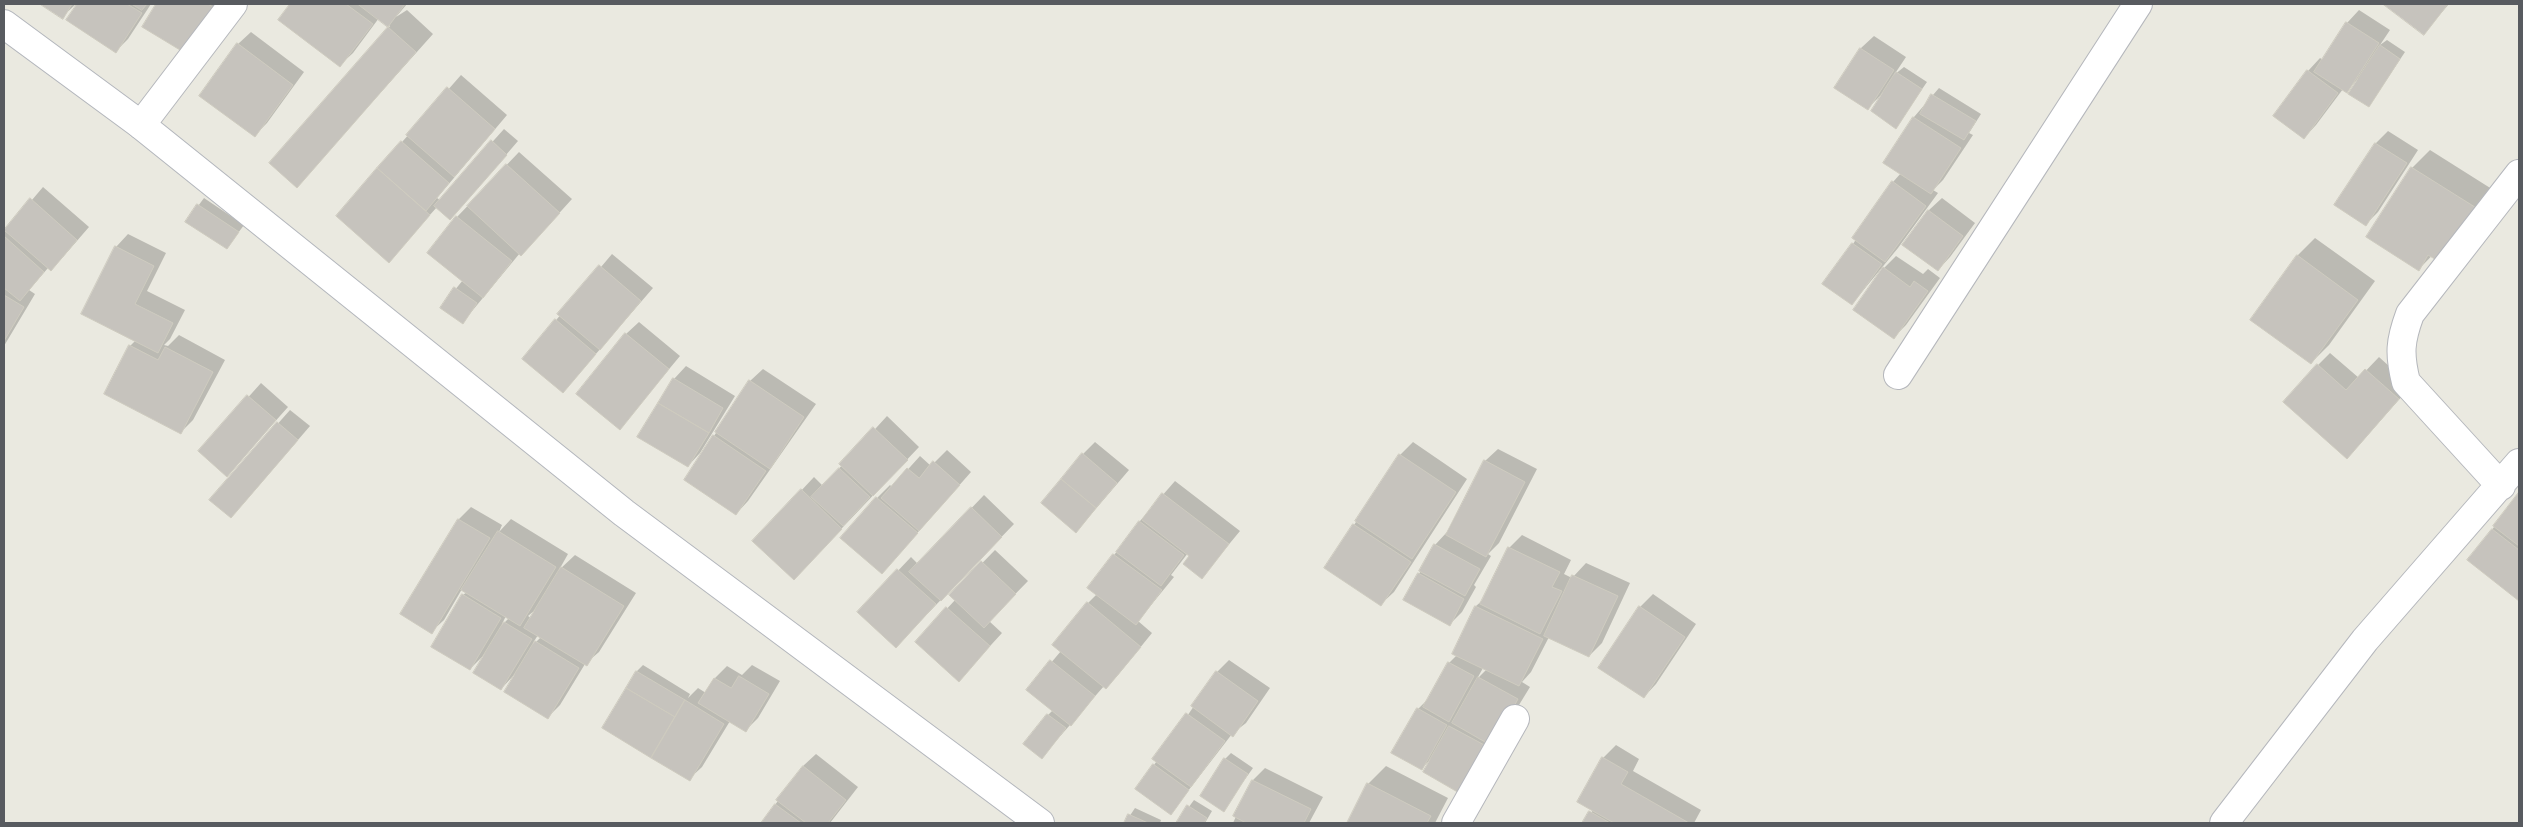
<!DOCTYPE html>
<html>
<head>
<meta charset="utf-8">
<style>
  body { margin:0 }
  #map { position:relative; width:2523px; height:827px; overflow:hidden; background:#eae9e0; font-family:Ubuntu,sans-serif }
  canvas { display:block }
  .frame { position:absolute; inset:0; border:5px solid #585b60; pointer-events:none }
</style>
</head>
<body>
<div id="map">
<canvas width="2523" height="827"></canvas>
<div class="frame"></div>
</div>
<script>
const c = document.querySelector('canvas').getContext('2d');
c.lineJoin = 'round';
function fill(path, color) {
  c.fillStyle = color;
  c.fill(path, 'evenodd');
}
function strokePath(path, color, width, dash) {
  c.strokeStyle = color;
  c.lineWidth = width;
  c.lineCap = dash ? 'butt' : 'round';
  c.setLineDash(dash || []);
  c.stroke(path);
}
fill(new Path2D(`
  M42,4H76L62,17Z
  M78,4H151L128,39L116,51L68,20Z
  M158,4H219L197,39L144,26Z
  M292,4H407L396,17L407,10L433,34L297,186L271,163L390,26L379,18L353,53L340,65L280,20Z
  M2385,4H2449L2424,33Z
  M2359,10L2390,30L2380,45L2387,40L2405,52L2369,106L2358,79L2346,91L2343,89L2316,125L2304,138L2308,71L2320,58L2323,60L2347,23Z
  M251,32L304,72L267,123L255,135L238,44Z
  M1874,36L1906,57L1894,75L1904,67L1927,82L1896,127L1883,93L1868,108L1836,88L1861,48Z
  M461,75L507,115L437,198L440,200L504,129L518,141L462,206L437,207L389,261L337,216Z
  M1939,88L1981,114L1969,133L1973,135L1943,180L1933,190L1938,193L1898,248L1852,304L1853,244L1893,182L1901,173L1885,162L1914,117Z
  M2388,131L2418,150L2378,212L2366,224L2336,205L2376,143Z
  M2430,150L2495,191L2419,269L2368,237L2412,168Z
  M519,152L572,199L533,242L520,253L463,322L441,307L463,280L429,253L457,217Z
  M43,187L89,227L63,257L51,269L48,268L29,290L35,294L4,346V233Z
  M204,198L244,225L227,248L187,221Z
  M1942,198L1975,223L1950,257L1938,270L1904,245L1929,210Z
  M128,234L166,253L147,291L185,310L170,339L164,345L168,346L179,335L225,360L193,420L181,432L130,346L136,340L116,247Z
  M2315,238L2375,281L2329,345L2311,363L2297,256Z
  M612,254L653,288L563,392L524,358Z
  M1896,256L1923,274L1928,269L1940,278L1906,325L1894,337L1884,268Z
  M639,322L680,356L620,428L626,334Z
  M2330,353L2359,378L2379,357L2411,386L2359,445L2318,365Z
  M686,366L735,396L700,453L688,466L674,379Z
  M763,369L816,404L748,501L736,514L714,436L750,381Z
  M261,383L288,407L239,462L200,451Z
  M290,410L310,426L243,504L211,499Z
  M887,416L919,447L806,566L754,541L814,477L823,486Z
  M1095,442L1129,470L1082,525L1083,454Z
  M1413,442L1467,479L1394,592L1381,604L1354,525L1400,455Z
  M1498,449L1537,469L1499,543L1488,554L1491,556L1474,585L1476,587L1462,612L1450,624L1419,574L1435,545L1447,532L1485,461Z
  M947,450L971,472L882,573L842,538L877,498L890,485L892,487L920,456L931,466Z
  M1175,481L1240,531L1202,577L1188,553L1171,575L1174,577L1138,621L1152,633L1118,675L1106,688L1104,686L1042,757L1048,715L1053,710L1028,690L1061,651L1088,603L1097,594L1089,588L1140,521Z
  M2519,494V600L2469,560Z
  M984,495L1014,524L908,634L859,612L911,557L918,564Z
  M471,507L502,525L499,532L511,519L568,554L559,570L575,555L636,593L599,652L585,664L560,705L548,717L515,674L501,689L486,653L470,669L463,595L467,592L462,589L444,620L431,632L401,614L459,519ZM535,610L531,618L528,616ZM506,616L509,618L502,625V624ZM538,635L541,637L534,644L533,643Z
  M1522,535L1571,560L1564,574L1572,578L1586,563L1630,583L1602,643L1589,656L1549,637L1531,672L1522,682L1530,687L1473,780L1432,758L1422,768L1418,709L1431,696L1449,663L1457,655L1454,653L1476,606L1484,599L1509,548ZM1483,668L1487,669L1479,677H1478Z
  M995,550L1028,581L989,621L1002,633L959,680L916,642L956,599L951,595Z
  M1653,594L1696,624L1656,684L1644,697L1600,668L1640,607Z
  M1229,660L1270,688L1246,723L1232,734L1171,813L1154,765L1217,672Z
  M643,665L690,694L688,698L698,688L706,693L715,678L727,666L742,675L752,665L780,681L758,718L746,730L730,721L702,767L689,779L604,728L637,671Z
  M1616,745L1639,759L1633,771L1701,810L1694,823H1584L1593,810L1603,758Z
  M1231,753L1253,768L1223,810L1225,759Z
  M816,754L858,787L830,823H762L803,766Z
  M1386,766L1448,798L1435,823H1348L1368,784Z
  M1265,768L1323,797L1309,823H1233L1253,780Z
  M1194,800L1212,811L1205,823H1177Z
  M1135,808L1161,820L1160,823H1125Z`), '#0003');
const building = new Path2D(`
  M40,4H72L63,19Z
  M77,4H127L142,13L116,53L66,20Z
  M132,4H147L142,10Z
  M156,4H208L213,7L185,53L142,27Z
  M290,4H346L373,24L340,67L278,20Z
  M358,4H405L388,27Z
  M2383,4H2448L2424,35Z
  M2346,22L2379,43L2347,93L2314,72Z
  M388,27L416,52L297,188L269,163Z
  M237,43L293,85L255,137L199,96Z
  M2380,45L2400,59L2369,107L2348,94Z
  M1860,48L1894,70L1868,110L1834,88Z
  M2307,70L2338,93L2304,139L2273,116Z
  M1896,72L1922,89L1896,129L1871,111Z
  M447,87L495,129L454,177L406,135Z
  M1931,94L1976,121L1964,140L1920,114Z
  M1913,117L1961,148L1931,194L1883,163Z
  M491,140L507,155L450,220L434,206Z
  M401,141L449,183L426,211L377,168Z
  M2375,143L2407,163L2366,226L2334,205Z
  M506,164L560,213L521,256L467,206Z
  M2411,167L2478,209L2443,264L2428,255L2419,271L2366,237Z
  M377,168L430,215L389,263L336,216Z
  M1892,181L1926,206L1885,262L1852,238Z
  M30,198L77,240L51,271L4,230Z
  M197,204L239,232L227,249L185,222Z
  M1928,210L1963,236L1938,271L1902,245Z
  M456,216L512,261L483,298L427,253Z
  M4,236L44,272L20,301L4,288Z
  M1852,243L1882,264L1852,305L1822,284Z
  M115,246L154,266L135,304L173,323L158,353L81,314Z
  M2297,255L2358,300L2311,364L2250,320Z
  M599,265L641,301L600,350L557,314Z
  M1883,267L1910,287L1914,281L1928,291L1894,339L1853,310Z
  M454,287L477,303L463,324L440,308Z
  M4,295L24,307L4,341Z
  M555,319L596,354L563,393L522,359Z
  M625,333L669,369L620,430L576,394Z
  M129,345L158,360L165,347L213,372L181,434L104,394Z
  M2317,364L2346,390L2365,369L2399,399L2347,459L2283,402Z
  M673,378L723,408L709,433L658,403Z
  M749,380L804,417L770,469L715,432Z
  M247,395L276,420L227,477L198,451Z
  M658,403L709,433L688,467L637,437Z
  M277,422L298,440L231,518L209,500Z
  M873,427L908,460L873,496L839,464Z
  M713,435L766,471L736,515L684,480Z
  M1082,453L1117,483L1096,508L1061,479Z
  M1399,454L1456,492L1412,559L1355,521Z
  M1484,460L1525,482L1486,557L1446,535Z
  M933,461L960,485L919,531L881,498L907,468L919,478Z
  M839,468L870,497L843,526L811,497Z
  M1061,479L1096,508L1076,533L1041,503Z
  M801,489L842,529L794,580L752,541Z
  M2519,492V546L2493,526Z
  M1162,493L1229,544L1202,579L1183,564L1189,556L1142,520Z
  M876,497L918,533L882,574L840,538Z
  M971,507L1002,537L941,601L909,572Z
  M458,519L490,538L432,634L400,614Z
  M1139,521L1184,555L1161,586L1116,552Z
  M1353,524L1411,562L1381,606L1324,568Z
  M2492,529L2519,550V601L2467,560Z
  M498,531L556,567L520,626L461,590Z
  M1434,544L1480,569L1465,596L1419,571Z
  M1508,547L1560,572L1552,587L1562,591L1540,634L1480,604Z
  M1113,554L1162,590L1136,625L1087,588Z
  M981,561L1016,594L984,628L949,595Z
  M561,567L624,606L587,666L524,628Z
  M897,569L936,604L896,648L857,612Z
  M1418,573L1464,599L1450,626L1403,600Z
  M1572,575L1618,596L1589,657L1544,636Z
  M462,594L501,618L470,670L431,647Z
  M1087,602L1141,647L1106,689L1052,645Z
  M1475,606L1543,639L1519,686L1452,654Z
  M1639,606L1685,637L1644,698L1598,668Z
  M946,607L990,646L959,682L915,642Z
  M504,622L532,639L501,690L473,673Z
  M535,641L579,668L548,719L504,692Z
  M1050,660L1095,696L1071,726L1026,690Z
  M1448,662L1474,676L1449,722L1423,707Z
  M636,671L685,700L675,717L626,688Z
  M1216,671L1258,701L1233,737L1191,706Z
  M739,676L769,694L746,732L698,703L714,678L731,688Z
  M1478,677L1518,699L1492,746L1452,723Z
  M626,688L675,717L651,758L602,728Z
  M685,700L724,724L690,781L651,758Z
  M1417,708L1447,725L1422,770L1391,753Z
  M1186,713L1225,741L1191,787L1152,759Z
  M1047,714L1066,728L1042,759L1023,744Z
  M1449,726L1488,747L1461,794L1423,772Z
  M1602,757L1628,772L1621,784L1689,823H1614L1577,802Z
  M1224,758L1248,774L1224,812L1200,796Z
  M1153,764L1189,790L1171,815L1135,789Z
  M803,766L846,800L828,823H806L776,800Z
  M1252,780L1311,809L1304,823H1246L1233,816Z
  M1367,783L1431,816L1427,823H1347Z
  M775,804L801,823H761Z
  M1187,805L1207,818L1204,823H1176Z
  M1589,811L1610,823H1582Z
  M1128,814L1148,823H1124Z`);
fill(building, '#c6c3bd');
strokePath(building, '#cecbbf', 1);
const street = new Path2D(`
  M141,125L233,4
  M1898,375L2138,4
  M2501,486L2406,382C2399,354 2400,341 2410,314L2519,174
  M1456,823L1515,719
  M2224,823L2365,640L2519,463`);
const secondary = new Path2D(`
  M4,24L141,125L624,513L1040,823`);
strokePath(street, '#b5b7bc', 30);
strokePath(secondary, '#b3b6bc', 30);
strokePath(street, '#fff', 28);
strokePath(secondary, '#fff', 28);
</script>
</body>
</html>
